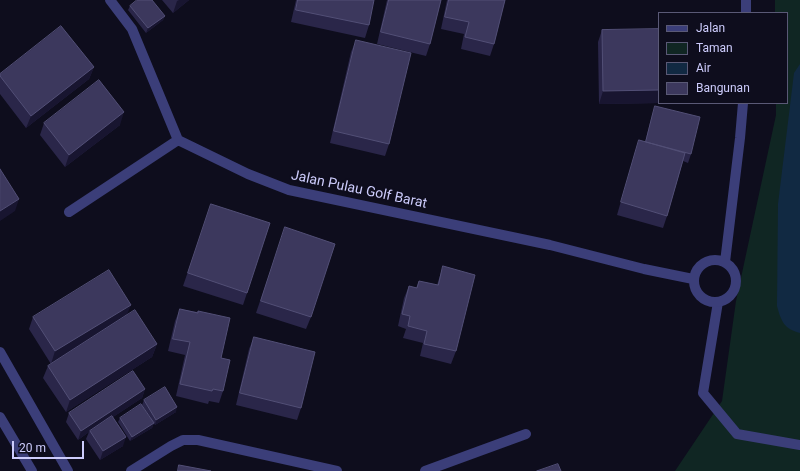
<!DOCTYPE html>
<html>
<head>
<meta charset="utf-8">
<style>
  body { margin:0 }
  #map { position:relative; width:800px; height:471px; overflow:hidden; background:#0e0d1d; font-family:Roboto,sans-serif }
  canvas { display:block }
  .legend { position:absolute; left:658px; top:12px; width:130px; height:92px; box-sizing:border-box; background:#0e0d1d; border:1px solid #5a5976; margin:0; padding:5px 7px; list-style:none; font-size:12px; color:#cdccfc }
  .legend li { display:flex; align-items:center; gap:8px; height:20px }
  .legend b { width:20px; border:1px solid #5a5976 }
  .scale { position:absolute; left:12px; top:441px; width:72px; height:18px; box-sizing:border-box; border:2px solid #cdccfc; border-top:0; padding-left:5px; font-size:12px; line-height:14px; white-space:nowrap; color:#cdccfc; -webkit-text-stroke:3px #0e0d1d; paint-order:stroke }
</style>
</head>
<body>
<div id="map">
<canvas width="800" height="471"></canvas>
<ul class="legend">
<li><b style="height:5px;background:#3b3e79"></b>Jalan</li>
<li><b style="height:11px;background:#102623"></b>Taman</li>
<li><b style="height:11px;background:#112942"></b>Air</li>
<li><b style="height:11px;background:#3c385d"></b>Bangunan</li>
</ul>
<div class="scale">20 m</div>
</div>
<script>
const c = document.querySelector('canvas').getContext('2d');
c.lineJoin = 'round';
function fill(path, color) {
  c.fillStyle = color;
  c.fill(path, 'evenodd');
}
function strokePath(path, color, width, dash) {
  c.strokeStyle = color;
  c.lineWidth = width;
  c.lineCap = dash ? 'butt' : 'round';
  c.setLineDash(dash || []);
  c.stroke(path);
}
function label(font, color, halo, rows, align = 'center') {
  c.font = font + ' Roboto,sans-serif';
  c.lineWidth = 4;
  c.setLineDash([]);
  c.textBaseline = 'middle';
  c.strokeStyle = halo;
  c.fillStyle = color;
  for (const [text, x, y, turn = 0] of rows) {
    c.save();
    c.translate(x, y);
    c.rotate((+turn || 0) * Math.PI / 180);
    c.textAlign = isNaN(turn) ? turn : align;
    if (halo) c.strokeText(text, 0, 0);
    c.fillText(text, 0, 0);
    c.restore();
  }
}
fill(new Path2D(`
  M775,0H800V471H675L722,401L736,301L776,115V103H787V13H775Z`), '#102623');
fill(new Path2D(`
  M800,64V333C784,329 781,321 777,306L778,204L794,73Z`), '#112942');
strokePath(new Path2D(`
  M718,302L703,393L737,434L800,445`), '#3b3e79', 10);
strokePath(new Path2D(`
  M110,0L132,29L178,140L248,174L289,190L550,245L644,269L693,279
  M746,13V0
  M69,212L178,140
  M694 281a21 21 0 1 1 42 0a21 21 0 1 1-42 0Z
  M725,262L740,138L743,103
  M0,352L68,471
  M0,417L32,471
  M131,471L171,446L183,440H198L337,471
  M425,471L526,434`), '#3b3e79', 10);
fill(new Path2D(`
  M162,0H189L173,13Z
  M296,0H374L369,25L365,38L291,22Z
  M387,0H441L430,44L426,56L377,44Z
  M447,0H505L494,44L490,56L461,49L464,34L441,29Z
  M130,6L165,16L163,20L146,33L128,10Z
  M659,29V103L599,104L598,42L602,30Z
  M356,40L389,144L385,156L330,143L351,52Z
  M94,67L89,79L26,128L0,94V74Z
  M655,106L691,154L688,163L683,161L667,216L663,228L617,215L635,152L639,140L645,142L652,115Z
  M44,123L120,125L65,167L40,135Z
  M211,204L247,293L243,305L183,286Z
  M285,227L311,317L306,329L256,313Z
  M443,266L456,351L451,364L420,356L423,343L403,338L406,329L398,326L404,298L409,286L416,288L419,281L437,285Z
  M180,309L197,312L198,311L221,358L223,391L219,403L209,401L208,404L176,396L185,355L168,351L175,321Z
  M127,315L157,344L152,357L66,412L43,378L48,366L51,364L29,329L33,317Z
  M254,337L301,408L297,420L236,405L249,349Z
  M145,389L142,398L113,417L123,446L100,460L86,439L89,432L78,440L66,422L69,413Z
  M144,400L176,412L155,425L154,423L152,428L130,441L118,422L120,418H151L142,405Z`), '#2a2649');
fill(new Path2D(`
  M179,0H189L173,13L177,1Z
  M165,16L163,20L146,33L148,28Z
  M94,67L89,79L26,128L31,116Z
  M659,90V103L599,104L603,91Z
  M124,112L120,125L65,167L69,155Z
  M19,199L15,211L0,221V211Z
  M131,305L126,317L51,364L55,351Z
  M157,344L152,357L66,412L70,400Z
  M145,389L142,398L90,432V431L89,432L78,440L81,431Z
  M177,407L176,412L155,425L156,420Z
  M154,423L152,428L130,441L132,437Z
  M126,437L123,446L100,460L103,451Z`), '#181530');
const building = new Path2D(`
  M137,0H152L165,16L148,28L130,6Z
  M298,0H374L369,25L296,10Z
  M389,0H441L430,44L381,32Z
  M449,0H505L494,44L465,37L469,22L445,17Z
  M61,26L94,67L31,116L0,76V74Z
  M659,29V90L603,91L602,30Z
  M356,40L411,53L389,144L334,131Z
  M99,80L124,112L69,155L44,123Z
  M655,106L700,117L691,154L646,142Z
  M639,140L685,153L667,216L621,202Z
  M0,169L19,199L0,211Z
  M211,204L270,223L247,293L188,273Z
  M285,227L335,244L311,317L261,301Z
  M443,266L475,275L456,351L424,344L427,331L408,326L410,316L402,314L409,286L417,288L419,281L438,285Z
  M109,270L131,305L55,351L33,317Z
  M180,309L198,313V311L230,318L221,358L230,360L223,391L213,389L212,391L180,384L190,342L173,339Z
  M135,310L157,344L70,400L48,366Z
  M254,337L315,352L301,408L240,393Z
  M133,371L145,389L81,431L69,413Z
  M165,387L177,407L156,420L144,400Z
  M141,404L154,423L132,437L120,418Z
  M112,416L126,437L103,451L90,431Z
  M558,464L561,471H537Z
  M179,465L211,471H178Z`);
fill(building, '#3c385d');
strokePath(building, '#524f76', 1);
label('14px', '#cdccfc', '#0e0d1d', [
  ["Jalan Pulau Golf Barat",359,190,12]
]);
</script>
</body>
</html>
